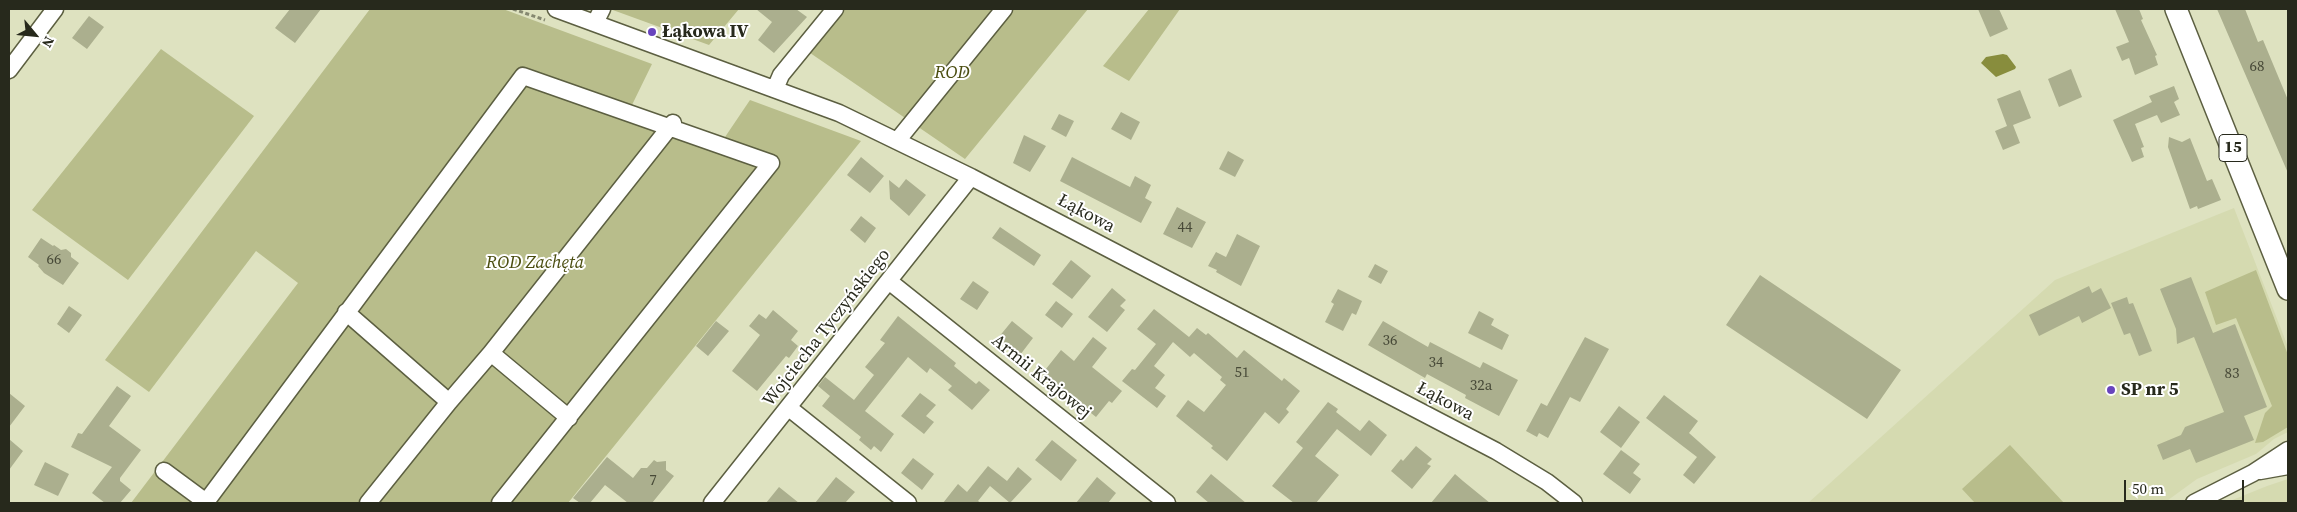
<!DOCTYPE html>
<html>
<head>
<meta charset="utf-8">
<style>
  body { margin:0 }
  #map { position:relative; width:2297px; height:512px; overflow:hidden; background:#dee2c0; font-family:"Source Serif 4",serif }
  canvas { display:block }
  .frame { position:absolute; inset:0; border:10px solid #27291c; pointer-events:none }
  .north { position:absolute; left:10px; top:10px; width:50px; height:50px; -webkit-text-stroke:4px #fff; paint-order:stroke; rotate:118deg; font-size:14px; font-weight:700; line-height:20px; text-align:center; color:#27291c }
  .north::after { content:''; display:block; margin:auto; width:18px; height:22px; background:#27291c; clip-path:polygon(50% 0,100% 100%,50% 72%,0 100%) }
  .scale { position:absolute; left:2124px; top:480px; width:120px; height:22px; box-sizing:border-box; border:2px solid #27291c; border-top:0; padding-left:6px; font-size:15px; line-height:18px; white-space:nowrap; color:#27291c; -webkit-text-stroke:4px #fff; paint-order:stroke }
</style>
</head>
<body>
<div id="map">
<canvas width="2297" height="512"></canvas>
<div class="frame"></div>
<div class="north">N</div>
<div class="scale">50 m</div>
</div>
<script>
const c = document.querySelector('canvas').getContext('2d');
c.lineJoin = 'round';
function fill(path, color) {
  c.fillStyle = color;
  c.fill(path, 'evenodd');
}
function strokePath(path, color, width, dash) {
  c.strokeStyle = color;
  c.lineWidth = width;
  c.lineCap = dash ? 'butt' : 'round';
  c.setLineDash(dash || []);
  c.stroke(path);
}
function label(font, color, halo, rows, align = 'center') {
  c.font = font + ' "Source Serif 4",serif';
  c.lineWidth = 4;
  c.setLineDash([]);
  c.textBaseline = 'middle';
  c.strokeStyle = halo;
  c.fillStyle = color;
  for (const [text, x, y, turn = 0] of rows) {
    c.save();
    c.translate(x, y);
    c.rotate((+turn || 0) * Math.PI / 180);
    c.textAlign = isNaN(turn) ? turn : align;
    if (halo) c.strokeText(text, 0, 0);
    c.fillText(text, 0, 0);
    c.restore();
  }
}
fill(new Path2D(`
  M2234,208L2288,347V432L2274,439L2256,454L2197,479L2164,503H1808L2055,280Z
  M2288,479V503H2225L2267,486Z`), '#d5dab0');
fill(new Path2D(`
  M370,9H503L652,64L631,107L723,140L750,100L861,141L568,503H131L298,283L256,251L149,392L105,360Z
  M610,9H739L709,45Z
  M826,9H1088L965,159L797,44Z
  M1149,9H1180L1129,81L1103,66Z
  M161,49L254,116L128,280L32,210Z
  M2256,270L2288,355V427L2263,442L2255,443L2265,413L2272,406L2236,318L2216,325L2205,292Z
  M2010,445L2064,503H1975L1962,489Z`), '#b8bd8b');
fill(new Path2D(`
  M2003,54L2007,55L2016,67L2015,69L1996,77L1981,63L1986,57Z`), '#888d3d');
fill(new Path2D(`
  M290,9H321L295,43L275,28Z
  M756,9H796L807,17L774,53L758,40L772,22Z
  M1978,9H1999L2008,29L1990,37Z
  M2115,9H2139L2143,19L2141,20L2157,55L2155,56L2158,65L2135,75L2129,58L2122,61L2116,47L2129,42Z
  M2217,9H2245L2258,42L2263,40L2288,100V173Z
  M89,16L104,27L87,49L72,38Z
  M2071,69L2082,97L2059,107L2048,79Z
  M2174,86L2179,99L2174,102L2180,115L2161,123L2157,115L2135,124L2144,147L2141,148L2144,157L2132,162L2113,120L2152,102L2149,96Z
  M2020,90L2031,118L2013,125L2020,143L2003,150L1995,131L2007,126L1997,99Z
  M1121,112L1140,122L1131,140L1111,129Z
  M1059,114L1074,121L1066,137L1051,129Z
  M1024,135L1046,146L1030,172L1013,163Z
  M2169,137L2182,142L2190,138L2207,181L2212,179L2221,200L2198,209L2197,206L2190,209L2168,147Z
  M1228,151L1244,160L1235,177L1219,169Z
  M861,157L884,176L870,193L847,175Z
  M1072,157L1130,187L1135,176L1151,185L1145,198L1152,202L1141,223L1060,181Z
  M906,179L926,195L909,216L890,199L889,180L899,188Z
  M1177,207L1206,222L1192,248L1163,234Z
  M861,216L876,228L865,243L850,230Z
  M1000,227L1041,255L1034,266L992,238Z
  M1237,234L1260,246L1241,286L1216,272L1217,270L1208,266L1216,252L1226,257Z
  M41,238L53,246L54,245L61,250L66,249L71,253V257L79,263L63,285L44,273L38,266L39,265L28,257Z
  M1071,260L1091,276L1072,299L1052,284Z
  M1375,264L1388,271L1381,284L1368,277Z
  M1760,275L1901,370L1867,419L1726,325Z
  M2191,277L2213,333L2235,324L2267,407L2244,416L2254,440L2196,463L2190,449L2163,460L2157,445L2181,435L2185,427L2224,412L2194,337L2177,344L2176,329L2160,289Z
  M973,281L989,292L977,310L960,299Z
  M2089,286L2092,293L2101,288L2111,308L2082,323L2079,316L2039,336L2029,315Z
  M1112,288L1126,300L1120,306L1125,310L1107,332L1088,317Z
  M1338,289L1362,301L1356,315L1352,313L1343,331L1325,322L1334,304L1331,302Z
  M2127,297L2129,304L2133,303L2152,351L2139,356L2130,333L2124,335L2111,303Z
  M1056,301L1073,314L1062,328L1045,315Z
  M69,306L82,315L69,333L57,324Z
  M1154,309L1189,337L1197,328L1206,335L1208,333L1237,358L1244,350L1282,381L1284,378L1300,391L1286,409L1289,412L1279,424L1265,412L1227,461L1211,448L1213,446L1176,416L1188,400L1204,412L1226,385L1220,380L1222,377L1194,353L1190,357L1173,342L1154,366L1165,375L1155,388L1166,396L1157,408L1122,381L1132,369L1135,370L1156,344L1137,329Z
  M773,310L798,331L791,340L798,346L789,358L786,356L757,391L732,371L760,335L749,326L759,314L766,319Z
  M1479,311L1494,319L1491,325L1509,335L1502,350L1468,333Z
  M898,316L956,363L954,366L976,384L979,381L990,390L972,410L948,390L952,386L930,368L927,373L908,357L865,411L894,434L881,452L874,446L871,450L859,440L861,437L822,406L830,396L818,386L825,377L854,400L874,375L865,367L885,343L880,340Z
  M716,321L729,331L708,356L696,346Z
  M1012,321L1033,338L1020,355L998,338Z
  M1383,321L1428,347L1430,342L1480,368L1483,362L1518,380L1499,416L1465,398L1466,395L1427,374L1425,378L1368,345Z
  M1093,337L1107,348L1092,367L1122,391L1112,403L1109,401L1096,417L1042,374L1061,350L1074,361Z
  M1585,337L1609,349L1580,402L1570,397L1548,438L1539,433L1537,437L1526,431L1541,403L1547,406Z
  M117,386L131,396L109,426L141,450L120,478V481L131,490L120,503H105L92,493L112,467L71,447L78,433L82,434Z
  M9,393L25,406L9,427Z
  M920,393L936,405L926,416L934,422L924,434L901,416Z
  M1664,395L1698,421L1689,433L1716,457L1694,484L1683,475L1697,457L1646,418Z
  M1328,402L1338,409L1336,412L1360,431L1369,420L1387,435L1371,456L1337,429L1315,456L1339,475L1316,503H1294L1272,486L1303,448L1296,442Z
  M1619,406L1640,422L1621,448L1600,432Z
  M9,439L23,451L9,470Z
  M1052,440L1077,460L1061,481L1035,460Z
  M1416,446L1432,459L1427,464L1431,466L1412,489L1391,471L1401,459L1403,461Z
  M1621,450L1640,464L1633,473L1641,479L1630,494L1603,474Z
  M607,457L633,478L641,468H647L654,460L657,462L666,461V470L674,476L652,503H628L605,485L590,503H580L573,498Z
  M913,458L934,474L922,490L901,473Z
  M45,462L69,474L58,496L34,485Z
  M988,466L1007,481L1018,467L1032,479L1010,503L990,486L978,501L981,503H943L958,484L967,492Z
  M1211,474L1246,503H1209L1196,492Z
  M1455,474L1463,481L1490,503H1431Z
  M836,477L855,492L845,503H815Z
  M1097,477L1116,493L1108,503H1076Z
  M779,487L799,503H766Z`), '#abaf8e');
const minor = new Path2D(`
  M556,9L839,113L971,177L1496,451L1547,482L1574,503
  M595,23L602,9
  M9,70L55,9
  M775,89L781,75L835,9
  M897,141L1004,9
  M890,282L1167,503
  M346,312L449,402L368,503
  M491,353L673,123
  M449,402L491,353L569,418
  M789,408L908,503
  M164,471L206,502
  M2260,471L2288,466
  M208,503L206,502L523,76L771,163L500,503
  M712,503L971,177
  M2194,503L2253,473L2288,450`);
const major = new Path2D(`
  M2176,9L2288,289`);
strokePath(minor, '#5c5f41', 19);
strokePath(major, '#5c5f41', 24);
strokePath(new Path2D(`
  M513,9L545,20`), '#858870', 3, [4, 2.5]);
strokePath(minor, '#fff', 16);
strokePath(major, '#fff', 21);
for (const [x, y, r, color] of [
  [652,32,5,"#6844bd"],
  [2111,390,5,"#6844bd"]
]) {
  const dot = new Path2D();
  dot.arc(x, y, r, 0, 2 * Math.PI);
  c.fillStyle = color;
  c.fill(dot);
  strokePath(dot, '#fff', 2);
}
label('15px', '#484a38', null, [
  ["68",2257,67],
  ["44",1185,228],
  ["66",54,260],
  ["36",1390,341],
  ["34",1436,363],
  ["51",1242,373],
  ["83",2232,374],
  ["32a",1481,386],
  ["7",653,481]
]);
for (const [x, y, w] of [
  [2233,148,28]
]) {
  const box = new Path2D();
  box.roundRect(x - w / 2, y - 13.5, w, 27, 4);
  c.fillStyle = '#fff';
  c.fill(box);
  strokePath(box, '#27291c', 1);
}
label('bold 16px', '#27291c', null, [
  ["15",2233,148]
]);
label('bold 18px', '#27291c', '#fff', [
  ["Łąkowa IV",662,32],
  ["SP nr 5",2121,390]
], 'left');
label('italic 18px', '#4a4d0f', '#fff', [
  ["ROD",952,73],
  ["ROD Zachęta",535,263]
]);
label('18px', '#27291c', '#fff', [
  ["Łąkowa",1086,214,28],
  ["Wojciecha Tyczyńskiego",827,328,-52],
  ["Armii Krajowej",1041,377,39],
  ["Łąkowa",1445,402,28]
]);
</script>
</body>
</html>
